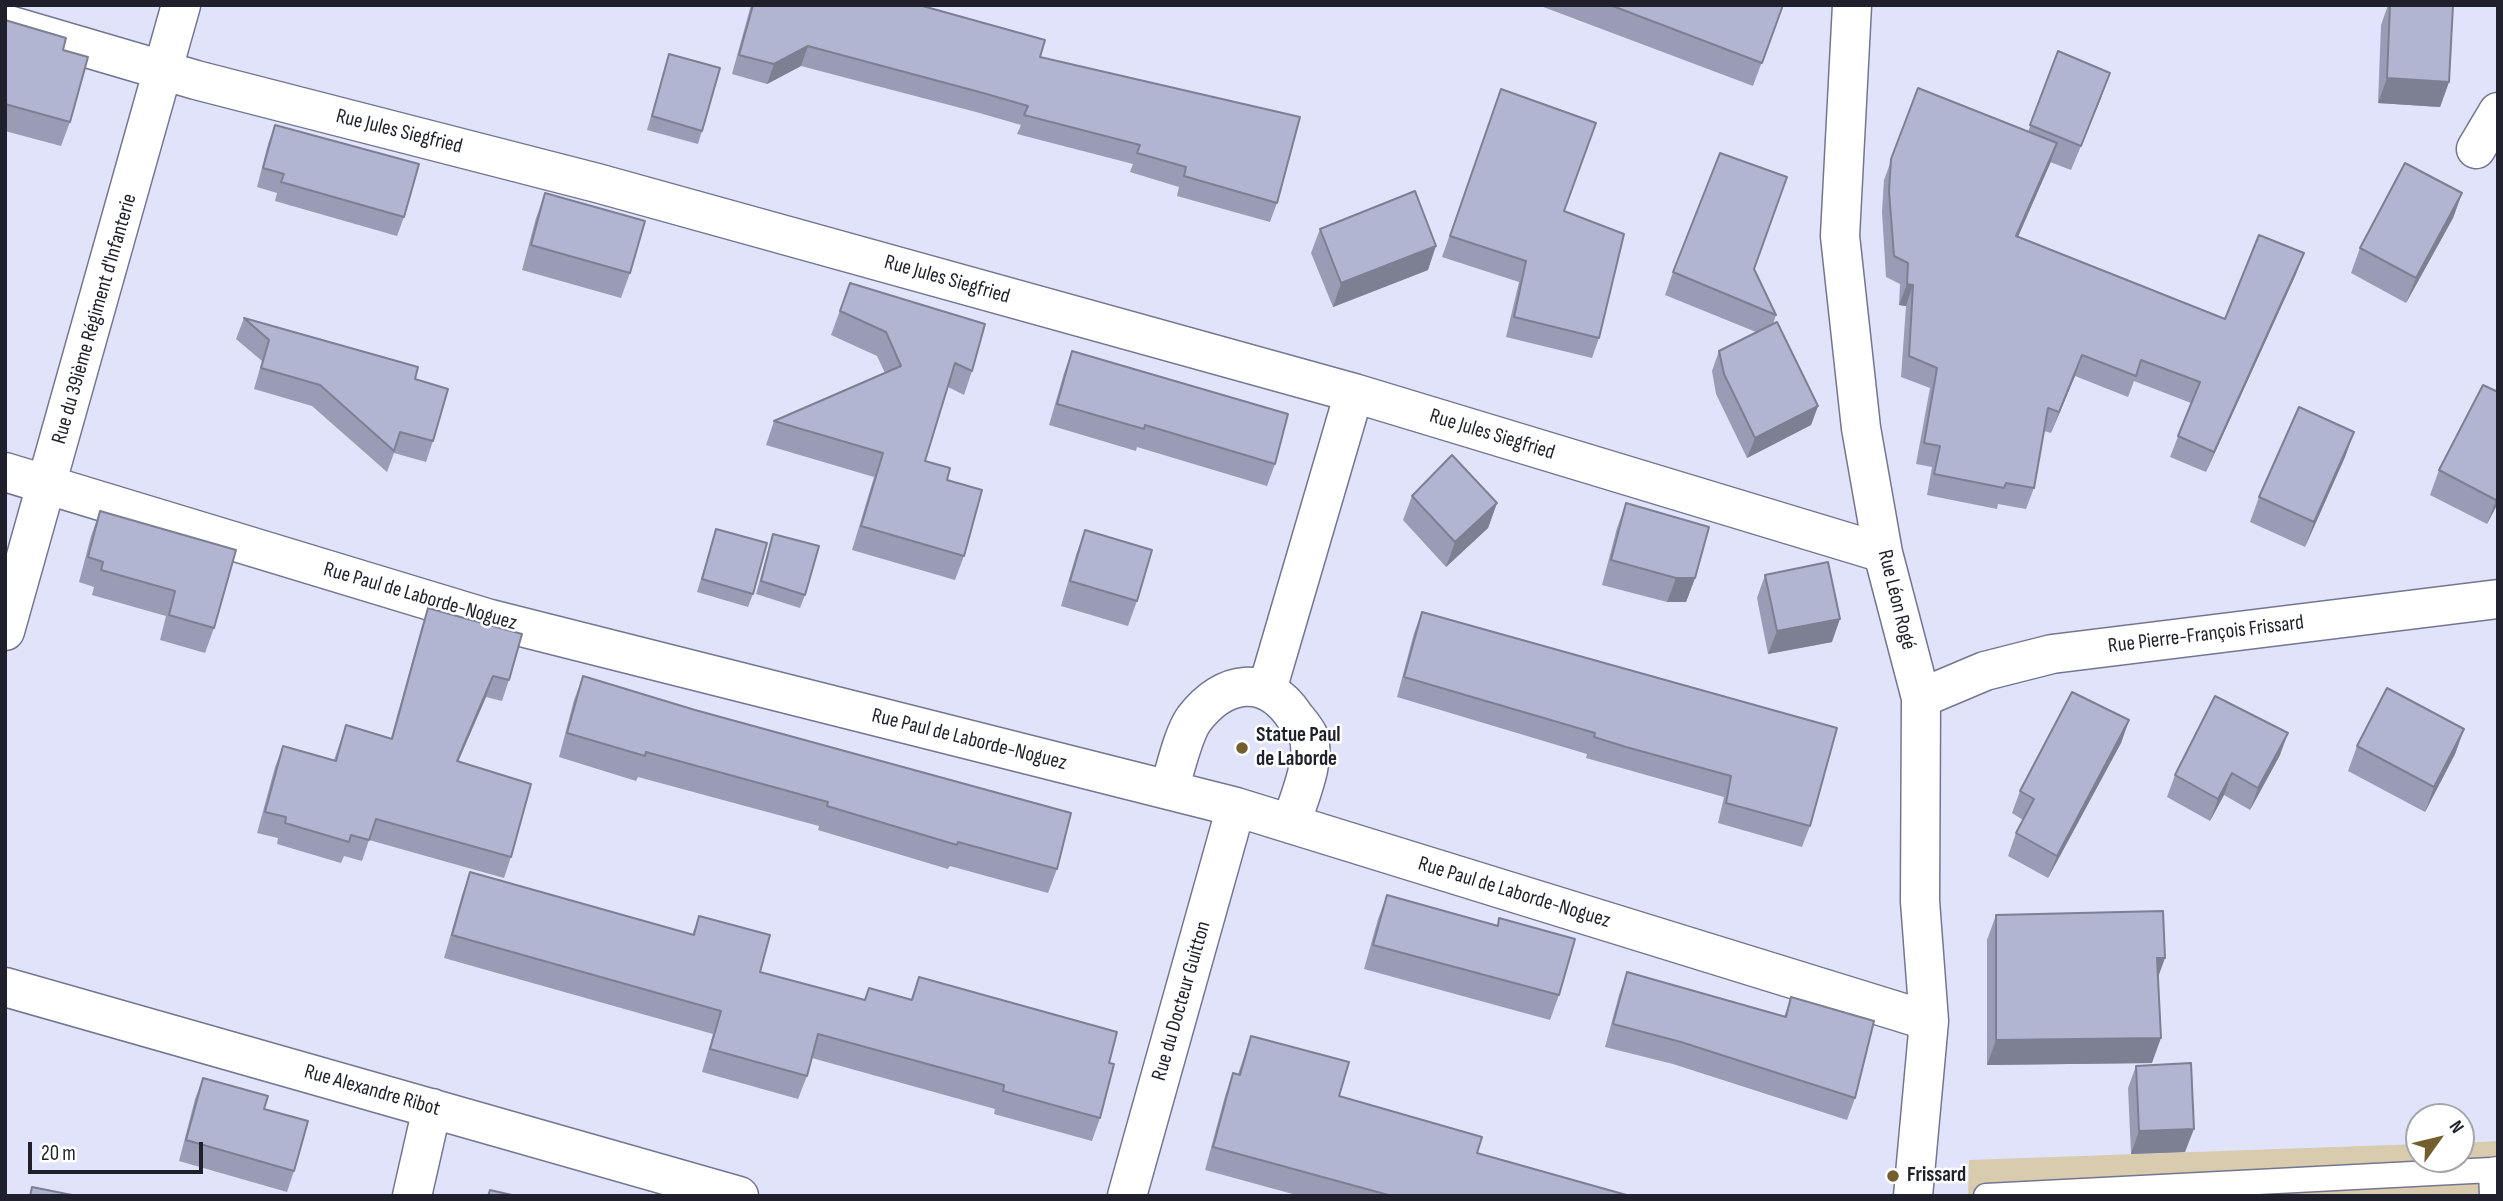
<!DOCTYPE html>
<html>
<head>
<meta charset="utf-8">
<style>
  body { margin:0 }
  #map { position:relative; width:2503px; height:1201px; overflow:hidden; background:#e1e3fb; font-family:"Sofia Sans Condensed",sans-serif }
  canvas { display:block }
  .frame { position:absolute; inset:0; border:7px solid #1f202b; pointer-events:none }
  .north { position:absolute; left:2405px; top:1103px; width:70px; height:70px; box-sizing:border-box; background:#fff; border:2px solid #a5a6aa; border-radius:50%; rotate:56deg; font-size:19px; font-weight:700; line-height:28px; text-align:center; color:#1f202b }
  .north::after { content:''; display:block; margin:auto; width:24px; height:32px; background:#735f2e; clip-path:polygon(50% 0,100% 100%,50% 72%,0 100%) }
  .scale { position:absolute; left:28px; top:1142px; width:175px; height:32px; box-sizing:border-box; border:4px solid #1f202b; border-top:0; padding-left:9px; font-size:21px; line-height:24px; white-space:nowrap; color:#1f202b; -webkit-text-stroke:5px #fff; paint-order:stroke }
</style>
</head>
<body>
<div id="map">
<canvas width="2503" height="1201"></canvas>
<div class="frame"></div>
<div class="north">N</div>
<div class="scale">20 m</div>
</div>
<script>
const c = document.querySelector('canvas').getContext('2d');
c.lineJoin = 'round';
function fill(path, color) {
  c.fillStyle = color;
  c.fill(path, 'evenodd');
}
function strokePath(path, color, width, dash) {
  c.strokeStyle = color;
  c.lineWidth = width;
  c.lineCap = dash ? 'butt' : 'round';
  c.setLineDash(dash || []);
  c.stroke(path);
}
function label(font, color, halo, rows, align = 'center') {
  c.font = font + ' "Sofia Sans Condensed",sans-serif';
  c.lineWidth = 5;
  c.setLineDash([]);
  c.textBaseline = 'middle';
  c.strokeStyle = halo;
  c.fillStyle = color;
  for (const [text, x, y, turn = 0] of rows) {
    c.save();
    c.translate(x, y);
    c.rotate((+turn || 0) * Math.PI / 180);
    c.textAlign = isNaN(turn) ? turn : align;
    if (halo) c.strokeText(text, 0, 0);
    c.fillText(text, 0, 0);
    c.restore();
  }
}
fill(new Path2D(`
  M2498,1141V1196H1968L1969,1160L2419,1144V1159H2461V1143Z`), '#d8cbae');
const service = new Path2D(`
  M1986,1196L2491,1170
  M2492,1196L2491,1170L2498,1169`);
const minor = new Path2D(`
  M1852,5L1840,236L1861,428L1883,553L1921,698L1920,901L1929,1021L1913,1196
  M5,24L196,80L597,183L1354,393L1883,553
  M2476,149L2498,112
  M5,472L490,619L1236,807L1929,1021
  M5,631L181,5
  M1267,690L1354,393
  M1921,698L1985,671L2052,654L2498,599
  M1169,790C1175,771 1183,734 1194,719C1224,680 1266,673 1295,717C1299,722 1305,729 1308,735C1317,760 1298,800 1291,824
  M5,987L739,1196
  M412,1196L432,1108
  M1127,1196L1236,807`);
strokePath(service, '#747690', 27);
strokePath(minor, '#747690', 41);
strokePath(service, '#fff', 24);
strokePath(minor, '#fff', 38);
fill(new Path2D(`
  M751,5H919L1040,57L1277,203L1270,222L1177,196L1179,187L1130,172L1133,164L1017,134L1021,125L976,112L801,66L767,84L732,74Z
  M1538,5H1783L1753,86Z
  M2388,5H2453L2449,82L2440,107L2378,103L2381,25Z
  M5,20L63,50L70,122L61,146L5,131Z
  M2058,51L2101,98L2071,170L2050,162L2018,237L2225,319L2296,274L2206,472L2170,457L2191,403L2134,381L2128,397L2075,376L2051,433L2044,431L2034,488L2026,509L1998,504L1997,509L1927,495L1932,467L1916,464L1930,388L1901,377L1906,306L1899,305L1900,284L1886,277L1882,212L1884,180L1918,88L2028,132Z
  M669,54L702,131L698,144L647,130Z
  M1501,89L1564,211L1599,338L1592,358L1506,337L1519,282L1442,257Z
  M275,125L404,217L397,236L275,201L277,193L257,187L268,144Z
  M545,193L630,273L621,298L522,270L536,218Z
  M2462,193L2453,218L2406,303L2351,273L2360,248Z
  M1320,229L1428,270L1333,307L1311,253Z
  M1754,269L1776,315L1773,324L1818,406L1811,425L1747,458L1716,394L1712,371L1719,351L1756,332L1665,295L1673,272Z
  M850,283L972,371L964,395L948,387L925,461L947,480L964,556L955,580L852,550L874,477L766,445L774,421L885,373L877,356L831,335Z
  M244,318L415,379L433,441L426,462L394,453L387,472L312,406L254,389L262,361L236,339Z
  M1072,351L1275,464L1267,486L1137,447L1136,451L1049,425L1064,373Z
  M2498,392V503L2487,524L2430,495L2439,470Z
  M2354,432L2345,457L2305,547L2250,522L2259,497Z
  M1412,496L1497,503L1488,528L1446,567L1403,520Z
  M1626,503L1695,578L1686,602H1667L1602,585L1617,528Z
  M100,511L214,628L205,653L160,640L166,616L92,595L94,587L79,582L91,536Z
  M716,529L753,594L748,607L697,592Z
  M1085,530L1137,601L1128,626L1061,606L1076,555Z
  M773,534L805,595L800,608L756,594L769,547Z
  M1765,575L1832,642L1768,654L1757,598Z
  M428,608L509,680L502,701L486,697L458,762L511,857L504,878L369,840L362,861L344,856L341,863L277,844L278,838L257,833L275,767L283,746L334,760L346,725L391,738L421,629Z
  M1422,612L1837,728L1810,826L1802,847L1718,823L1724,797L1618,767L1586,758L1587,754L1397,697L1414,633Z
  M583,676L1057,869L1048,893L950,866L948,869L818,830L819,826L638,777L636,781L559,757L574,700Z
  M2129,720L2121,743L2048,878L2008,856L2016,833L2023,820L2012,813L2020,791Z
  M2464,729L2455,754L2425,812L2348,771L2357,746Z
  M2280,755L2250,810L2224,795L2210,821L2167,797L2175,775Z
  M470,872L692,935L699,916L760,972L864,1000L869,988L911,999L919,977L1109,1063L1100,1118L1092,1141L994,1114L995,1109L812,1058L807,1076L798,1099L702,1072L713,1034L444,958L462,895Z
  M1387,895L1497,925L1499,918L1559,995L1550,1020L1364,969L1378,919Z
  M1996,915L2158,976L2152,1063L1987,1065V940Z
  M1627,972L1784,1017L1791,997L1855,1098L1847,1120L1673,1064L1605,1047L1619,995Z
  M1251,1036L1339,1096L1477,1153L1630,1196H1300L1205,1170L1225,1096L1233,1073L1238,1074Z
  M2136,1066L2185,1152L2131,1154L2128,1088Z
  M203,1078L264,1109L294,1171L287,1192L179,1161L195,1099Z`), '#999cb4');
fill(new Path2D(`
  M808,46L801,66L767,84L774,64Z
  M2110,73L2101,98L2071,170L2081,146Z
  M2387,78L2449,82L2440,107L2378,103Z
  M2057,143L2050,164L2009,257L2016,236Z
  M2462,193L2453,218L2406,303L2416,278Z
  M1436,246L1428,270L1333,307L1341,283Z
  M2304,253L2296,274L2206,472L2214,452Z
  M1907,284L1913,285L1906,306L1899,305Z
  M2082,355L2075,376L2051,433L2059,412Z
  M1818,406L1811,425L1747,458L1755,438Z
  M2354,432L2345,457L2305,547L2314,522Z
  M2498,496V503L2487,524L2496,500Z
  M1497,503L1488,528L1446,567L1455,542Z
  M1676,578H1695L1686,602H1667Z
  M1840,619L1832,642L1768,654L1777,631Z
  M493,676L486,697L449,782L457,761Z
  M2129,720L2121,743L2048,878L2057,856Z
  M2464,729L2455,754L2425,812L2434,787Z
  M2288,733L2280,755L2250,810L2258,788Z
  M2232,773L2224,795L2210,821L2218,799Z
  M2157,958H2165L2156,983Z
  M2161,1038L2152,1063L1987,1065L1996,1040Z
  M2194,1129L2185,1152L2131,1154L2139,1131Z`), '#7d7f92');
const building = new Path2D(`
  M753,5H919L1045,40L1040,57L1300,117L1277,203L1184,176L1186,167L1137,153L1140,145L1024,115L1028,106L983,93L808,46L774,64L739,55Z
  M1610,5H1783L1762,63Z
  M2390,5H2453L2449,82L2387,78Z
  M5,20L66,38L63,50L88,57L70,122L5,104Z
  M2058,51L2110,73L2081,146L2030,125Z
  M669,54L720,68L702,131L652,116Z
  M1918,88L2057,143L2016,236L2225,319L2259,235L2304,253L2214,452L2178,436L2200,382L2141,360L2136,376L2082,355L2059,412L2048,408L2034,488L2006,483L2004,488L1934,474L1940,446L1924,443L1937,368L1909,356L1913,285L1907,284L1908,263L1894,256L1889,191L1891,159Z
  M1501,89L1596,123L1564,211L1624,234L1599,338L1514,317L1526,261L1450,236Z
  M275,125L419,164L404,217L281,182L284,174L263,168Z
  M1720,153L1787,177L1754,269L1776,315L1673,272Z
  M2405,163L2462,193L2416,278L2360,248Z
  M1415,191L1436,246L1341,283L1320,229Z
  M545,193L645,221L630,273L531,245Z
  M850,283L985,324L972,371L955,363L925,461L950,468L947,480L982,490L964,556L861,526L883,453L774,421L901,366L886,332L840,311Z
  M244,318L418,367L415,379L448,389L433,441L400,432L394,451L320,385L261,368L269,340Z
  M1777,322L1818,406L1755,438L1724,374L1719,351Z
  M1072,351L1288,414L1275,464L1145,425L1144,429L1057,404Z
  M2483,385L2498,392V496L2496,500L2439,470Z
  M2299,407L2354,432L2314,522L2259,497Z
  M1452,455L1497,503L1455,542L1412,496Z
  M1626,503L1709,527L1695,578H1676L1611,560Z
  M100,511L236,550L214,628L169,615L175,591L101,570L103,562L88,557Z
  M716,529L767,543L753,594L702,579Z
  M1085,530L1152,550L1137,601L1070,581Z
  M773,534L819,546L805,595L761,581Z
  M1828,562L1840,619L1777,631L1765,575Z
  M428,608L522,634L509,680L493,676L457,761L531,784L511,857L376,819L369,840L351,835L349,842L285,823L286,817L265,812L283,746L336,761L346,725L392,739Z
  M1422,612L1837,728L1810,826L1726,803L1731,776L1626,747L1594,737L1595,733L1404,677Z
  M583,676L695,710L1071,813L1057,869L958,842L957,845L827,806L828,802L646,752L645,756L567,733Z
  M2387,688L2464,729L2434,787L2357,746Z
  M2072,692L2129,720L2057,856L2016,833L2034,799L2020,791Z
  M2215,696L2288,733L2258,788L2232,773L2218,799L2175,775Z
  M470,872L694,935L699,916L770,935L760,972L865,1000L869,988L912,1000L919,977L1117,1032L1109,1063L1114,1064L1100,1118L1003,1091L1004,1085L818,1034L807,1076L710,1049L721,1011L452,935Z
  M1387,895L1498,926L1499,918L1575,939L1559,995L1373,945Z
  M2163,911L2165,958H2157L2161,1038L1996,1040V915Z
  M1627,972L1786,1017L1791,997L1874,1021L1855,1098L1681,1042L1613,1024Z
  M1251,1036L1349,1062L1339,1096L1482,1137L1477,1153L1630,1196H1392L1213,1147L1233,1073L1240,1075Z
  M2191,1063L2194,1129L2139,1131L2136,1066Z
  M203,1078L268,1096L264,1109L308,1121L294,1171L186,1140Z
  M32,1187L77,1196H30Z
  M490,1190L516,1196H488Z`);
fill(building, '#b2b5d1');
strokePath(building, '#7d7f92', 2);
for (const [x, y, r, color] of [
  [1242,748,7,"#735f2e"],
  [1893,1176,7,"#735f2e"]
]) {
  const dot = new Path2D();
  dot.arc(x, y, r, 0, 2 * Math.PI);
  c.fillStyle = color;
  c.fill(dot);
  strokePath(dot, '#fff', 2.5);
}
label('21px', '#1f202b', '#fff', [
  ["Rue Jules Siegfried",399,132,14],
  ["Rue Jules Siegfried",947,280,16],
  ["Rue du 39ième Régiment d'Infanterie",95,319,-74],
  ["Rue Jules Siegfried",1492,435,17],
  ["Rue Paul de Laborde-Noguez",420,597,16],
  ["Rue Léon Rogé",1896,600,76],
  ["Rue Pierre-François Frissard",2206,635,-7],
  ["Rue Paul de Laborde-Noguez",969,740,14],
  ["Rue Paul de Laborde-Noguez",1514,893,17],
  ["Rue du Docteur Guitton",1182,1001,-74],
  ["Rue Alexandre Ribot",372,1091,16]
]);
label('bold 21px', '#1f202b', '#fff', [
  ["Statue Paul",1256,736],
  ["de Laborde",1256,760],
  ["Frissard",1907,1176]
], 'left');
</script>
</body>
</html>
